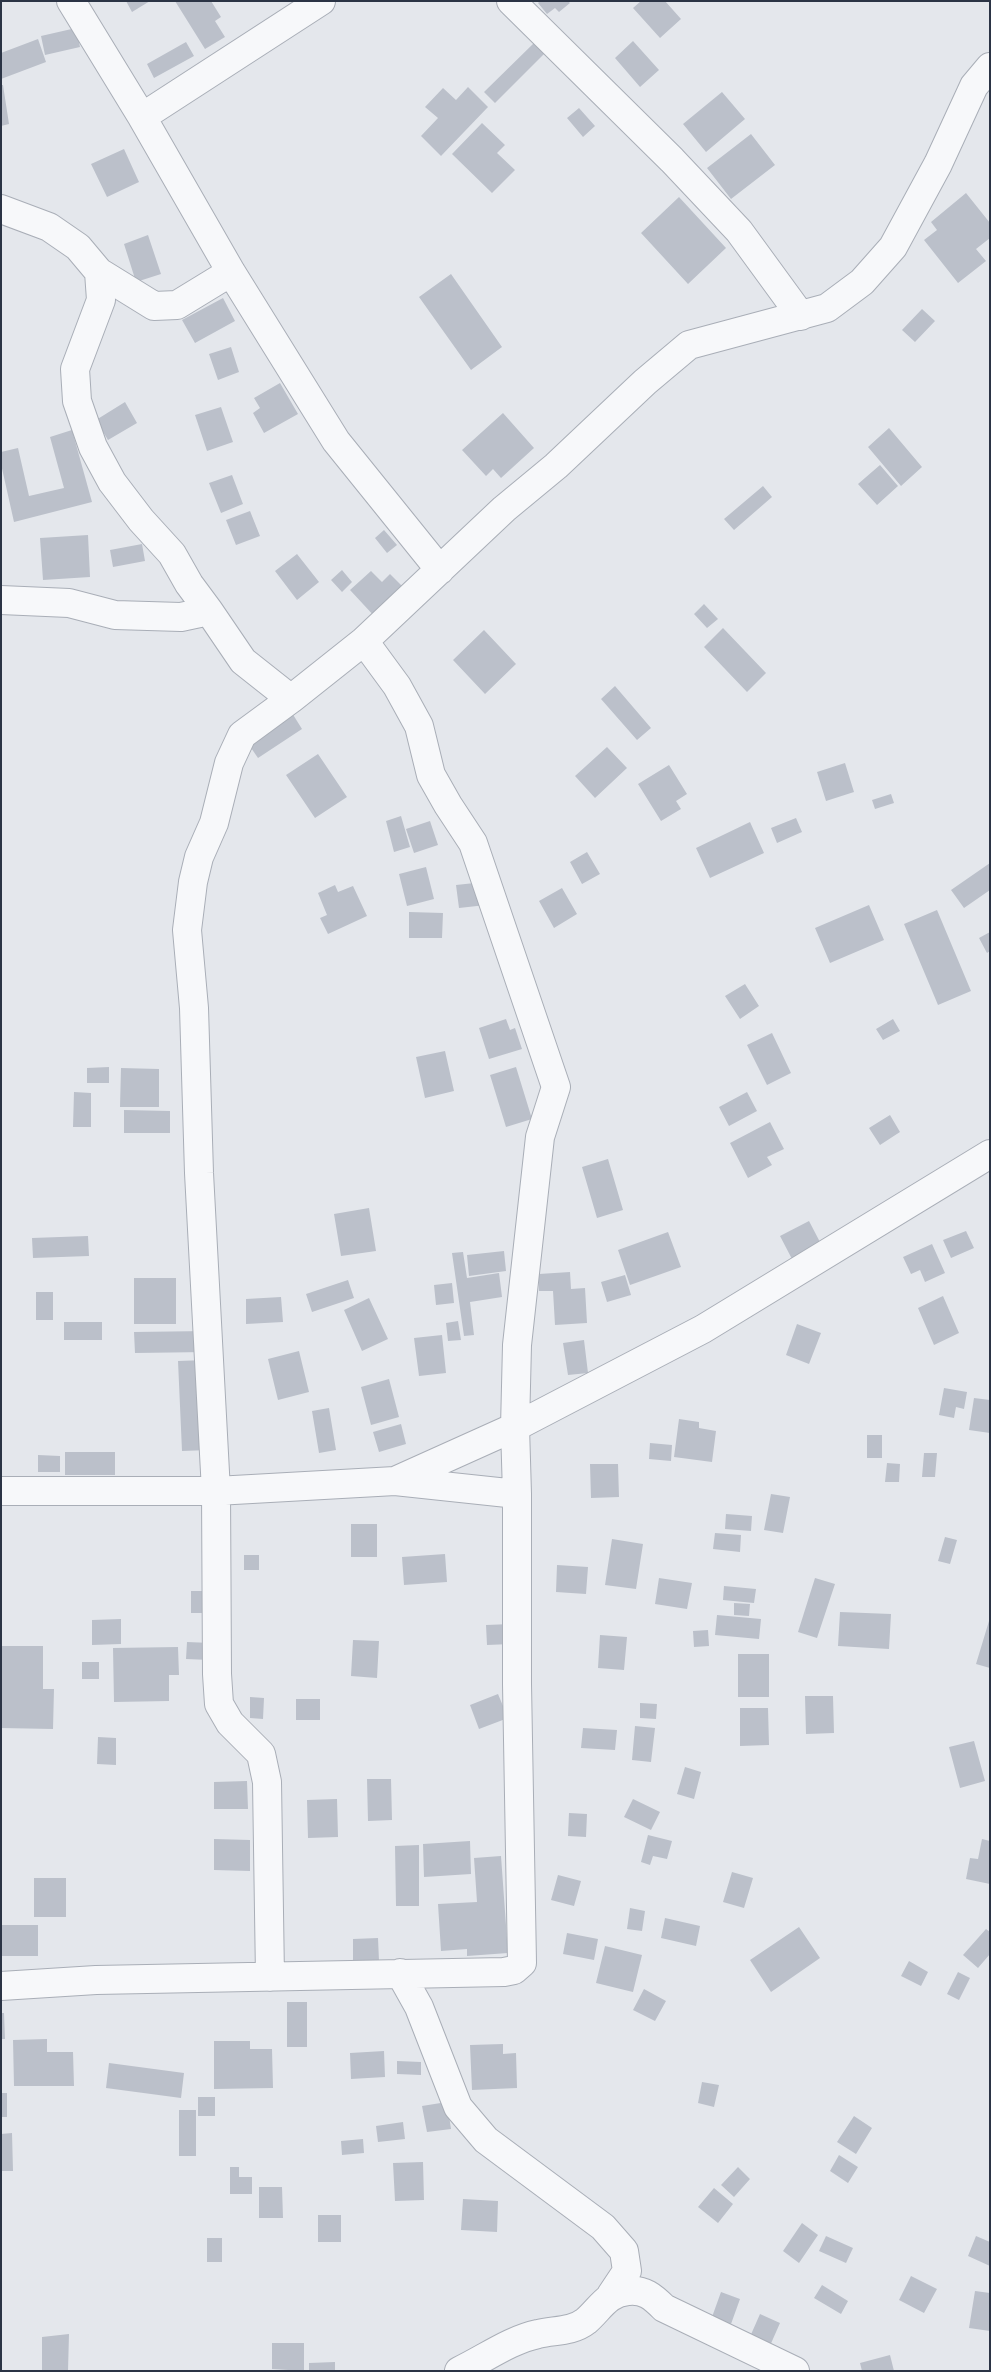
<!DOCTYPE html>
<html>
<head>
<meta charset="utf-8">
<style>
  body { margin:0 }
  #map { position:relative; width:991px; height:2372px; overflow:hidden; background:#e4e7ec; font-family:Karla,sans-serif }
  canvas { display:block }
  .frame { position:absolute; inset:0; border:2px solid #2b3445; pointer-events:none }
</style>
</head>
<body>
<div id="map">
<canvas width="991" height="2372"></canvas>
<div class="frame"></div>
</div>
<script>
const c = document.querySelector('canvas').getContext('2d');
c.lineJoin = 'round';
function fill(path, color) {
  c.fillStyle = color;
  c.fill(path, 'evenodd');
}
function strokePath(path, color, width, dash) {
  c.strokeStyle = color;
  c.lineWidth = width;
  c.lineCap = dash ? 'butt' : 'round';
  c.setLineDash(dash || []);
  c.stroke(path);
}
fill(new Path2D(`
  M126,1H150L132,12Z
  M175,1H211L221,17L215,21L225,37L205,49Z
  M540,1H568L570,3L559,12L555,8L547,14L538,3Z
  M641,1H665L681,19L660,38L633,8Z
  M76,28L80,47L45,55L41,36Z
  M38,39L46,62L1,79V53Z
  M633,41L659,70L640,87L615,58Z
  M186,42L194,56L154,78L147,64Z
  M535,42L545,53L495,103L484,92Z
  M1,85H3L9,124L1,126Z
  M468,87L488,107L441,156L421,136L438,118L425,107L443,88L456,100Z
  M722,92L745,119L706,152L683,124Z
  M579,108L595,126L583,137L567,118Z
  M482,123L505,145L497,153L515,170L492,193L452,154Z
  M751,134L775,165L731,199L707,168Z
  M124,149L139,182L107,197L91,164Z
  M966,193L990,223V238L976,249L986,261L958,283L924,240L937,230L931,222Z
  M679,197L726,248L688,284L641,233Z
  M148,235L161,274L136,282L124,244Z
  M451,274L502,347L471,370L419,297Z
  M223,298L235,321L195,343L182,320Z
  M922,309L935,321L915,342L902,330Z
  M231,347L239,372L218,380L209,354Z
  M280,383L298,414L264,433L253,413L260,408L254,398Z
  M125,402L137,423L108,440L96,420Z
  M221,407L233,442L207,451L195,415Z
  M503,413L534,448L501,478L493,469L486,476L462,450Z
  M889,428L922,467L901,486L868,447Z
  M72,430L92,502L14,522L1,464V452L18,448L29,496L64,488L50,437Z
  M880,465L898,486L877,505L858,484Z
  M232,475L243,504L221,513L209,483Z
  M763,486L772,497L734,530L724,519Z
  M250,511L260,536L236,545L226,520Z
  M384,530L397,545L387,553L375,538Z
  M88,535L90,577L43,580L40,538Z
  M142,544L145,561L113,567L110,550Z
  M297,554L319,582L297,600L275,571Z
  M342,570L352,582L342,592L331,580Z
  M371,571L382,582L390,574L406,590L376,618L350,590Z
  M704,604L718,619L707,628L694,614Z
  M723,628L766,673L747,692L704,647Z
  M484,630L516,664L485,694L453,660Z
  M615,686L651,728L637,740L601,699Z
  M292,713L302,729L258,758L247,742Z
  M607,747L627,768L595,798L575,776Z
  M318,754L347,797L315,818L286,775Z
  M845,763L854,792L826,801L817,772Z
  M669,765L687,794L676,801L681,809L661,821L638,784Z
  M891,794L894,803L875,809L872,800Z
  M401,816L410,847L394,852L386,821Z
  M796,818L802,832L777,843L771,828Z
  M430,821L438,845L414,853L406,829Z
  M750,822L764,853L710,878L696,848Z
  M587,852L600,874L582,884L570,862Z
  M990,863V890L964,908L951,890Z
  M426,867L434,899L407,906L399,874Z
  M484,882L486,905L459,908L456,885Z
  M335,885L338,892L353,886L367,916L328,934L320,918L327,915L318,893Z
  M562,888L577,914L554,928L539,901Z
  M869,905L884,940L830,963L815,928Z
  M937,910L971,991L938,1005L904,924Z
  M409,912L443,913L442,938H409Z
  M990,932V951L987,953L979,938Z
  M745,984L759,1006L740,1019L725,996Z
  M506,1019L510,1030L515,1028L522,1049L489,1059L479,1028Z
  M893,1019L900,1031L883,1040L876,1029Z
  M772,1033L791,1073L767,1085L747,1045Z
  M445,1051L454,1091L425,1098L416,1057Z
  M109,1067V1083H87V1068Z
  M516,1067L532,1119L506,1127L490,1075Z
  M121,1068L159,1069V1107H120Z
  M74,1092L91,1093V1127H73Z
  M747,1092L757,1111L729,1126L719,1107Z
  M124,1110L170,1111V1133H124Z
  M890,1115L900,1132L880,1145L869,1128Z
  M770,1122L784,1149L767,1157L772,1165L748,1178L730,1143Z
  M608,1159L623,1210L597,1218L582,1167Z
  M369,1208L376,1251L341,1256L334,1214Z
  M809,1221L821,1244L792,1259L780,1236Z
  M966,1231L974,1248L951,1258L943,1240Z
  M668,1232L681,1267L630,1285L618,1250Z
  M88,1236L89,1256L33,1258L32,1238Z
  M932,1244L945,1273L925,1282L920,1270L911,1274L903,1257Z
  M504,1251L506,1271L469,1276L467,1255Z
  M463,1252L467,1278L499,1273L502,1297L470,1302L474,1335L464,1336L452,1253Z
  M570,1272L571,1289L585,1288L587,1323L555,1325L553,1291H539V1274Z
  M625,1275L631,1295L607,1302L601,1282Z
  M134,1278H176V1324H134Z
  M348,1280L354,1298L312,1312L306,1294Z
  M452,1283L454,1303L436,1305L434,1285Z
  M36,1292H53V1320H36Z
  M943,1296L959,1333L934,1345L918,1308Z
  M281,1297L283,1322L246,1324V1299Z
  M369,1298L388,1339L362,1351L344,1310Z
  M458,1321L461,1340L448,1341L446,1323Z
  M64,1322H102V1340H64Z
  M797,1324L821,1333L809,1364L786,1355Z
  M207,1331V1352L135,1353L134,1332Z
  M442,1335L446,1373L419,1376L414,1338Z
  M584,1340L588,1373L568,1375L563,1343Z
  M299,1351L309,1392L278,1400L268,1359Z
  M206,1360L209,1450L182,1451L178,1361Z
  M389,1379L399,1417L371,1425L361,1387Z
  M944,1388L967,1392L964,1409L956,1407L954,1418L939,1415Z
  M974,1398L990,1400V1433L969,1430Z
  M329,1408L336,1450L319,1453L312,1411Z
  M679,1419L699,1422V1428L716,1431L712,1462L674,1457Z
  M401,1424L406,1444L379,1452L373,1432Z
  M867,1435H882V1458H867Z
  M650,1443L672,1445L671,1461L649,1459Z
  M65,1452H115V1475H65Z
  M924,1453H937L935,1477H922Z
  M38,1455L60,1456V1472H38Z
  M887,1463L900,1464L899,1482H885Z
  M590,1464H618L619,1497L591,1498Z
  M771,1494L790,1497L783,1533L764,1530Z
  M726,1514L752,1516L751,1531L725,1529Z
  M351,1524H377V1557H351Z
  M715,1533L741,1535L740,1552L713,1549Z
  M945,1537L957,1540L950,1564L938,1561Z
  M612,1539L643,1544L636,1589L605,1585Z
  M445,1554L447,1582L404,1585L402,1557Z
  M244,1555H259V1570H244Z
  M557,1565L588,1567L586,1594L556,1592Z
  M659,1578L692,1583L687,1609L655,1604Z
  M815,1578L835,1584L817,1638L798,1632Z
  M724,1586L756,1589L754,1603L723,1600Z
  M191,1591H206V1613H191Z
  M734,1603L750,1604L749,1616L734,1615Z
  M840,1612L891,1614L889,1649L838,1646Z
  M717,1615L761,1619L759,1639L715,1635Z
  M121,1619V1644L92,1645V1620Z
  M989,1621H990V1668L976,1664Z
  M511,1624V1644L487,1645L486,1625Z
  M708,1630L709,1646L694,1647L693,1631Z
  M600,1635L627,1637L624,1670L598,1668Z
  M353,1640L379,1641L377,1678L351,1676Z
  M187,1642L211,1643L210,1660L186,1659Z
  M1,1646H43V1689H54L53,1729L1,1728Z
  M178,1647L179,1675H169V1701L114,1702L113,1648Z
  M738,1654H769V1697H738Z
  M82,1662H99V1679H82Z
  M498,1694L508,1718L479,1729L470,1705Z
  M805,1696H833L834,1733L806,1734Z
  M250,1697L264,1698L263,1719L250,1718Z
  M296,1699H320V1720H296Z
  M640,1703L657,1704L656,1719L640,1718Z
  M740,1708H768L769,1745L740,1746Z
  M635,1726L655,1728L651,1762L632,1760Z
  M583,1728L617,1730L615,1750L581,1748Z
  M98,1737L116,1738V1765L97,1764Z
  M974,1741L985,1781L960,1788L949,1747Z
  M685,1767L701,1772L694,1799L677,1794Z
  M367,1779H391L392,1820L368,1821Z
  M247,1781L248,1809H214V1782Z
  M337,1799L338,1837L308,1838L307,1800Z
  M633,1799L660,1812L651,1830L624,1817Z
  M569,1813L587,1814L586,1837L568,1836Z
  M648,1835L672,1841L667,1859L653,1856L650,1865L641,1862Z
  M214,1839L250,1840V1871L214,1870Z
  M982,1839L990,1841V1884L966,1879L970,1858L978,1859Z
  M470,1841L471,1874L424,1877L423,1844Z
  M419,1845V1906H396L395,1846Z
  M501,1856L508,1953L467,1956V1949L441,1951L438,1904L477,1902L474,1858Z
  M732,1872L753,1878L744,1908L723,1902Z
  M558,1875L581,1881L574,1906L551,1900Z
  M34,1878H66V1917H34Z
  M630,1908L645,1911L642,1931L627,1929Z
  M665,1918L700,1926L696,1946L661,1938Z
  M1,1925H38V1956H1Z
  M799,1927L820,1958L771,1992L750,1960Z
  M986,1929L990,1932V1954L978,1968L963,1955Z
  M567,1933L598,1939L594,1960L563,1954Z
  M378,1938L379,1961H353V1939Z
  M605,1946L642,1955L633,1992L596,1983Z
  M909,1961L928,1972L921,1986L901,1976Z
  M958,1972L970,1978L959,2000L947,1994Z
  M644,1989L666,2001L655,2021L633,2010Z
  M287,2002H307V2047H287Z
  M1,2013H4L5,2039H1Z
  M47,2039V2052H73L74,2086H14L13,2040Z
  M214,2041H250V2049H272L273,2088L214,2089Z
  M503,2044V2054L516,2053L517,2088L472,2090L470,2045Z
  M384,2051L385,2077L351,2079L350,2053Z
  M397,2061L421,2062V2075L397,2074Z
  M109,2063L184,2073L181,2098L106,2088Z
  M702,2082L719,2085L714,2107L698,2103Z
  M1,2093H7V2117H1Z
  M198,2097H215V2116H198Z
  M447,2102L451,2129L427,2132L422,2106Z
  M179,2110H196V2156H179Z
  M854,2116L872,2128L856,2154L837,2142Z
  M403,2122L405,2139L378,2142L376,2126Z
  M12,2133L13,2171H1V2134Z
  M363,2139L364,2153L342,2155L341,2141Z
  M839,2155L858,2167L848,2183L830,2171Z
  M423,2162L424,2200L395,2201L393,2163Z
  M230,2167H239V2177H252V2194H230Z
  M738,2167L750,2179L734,2197L721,2185Z
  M259,2187H282L283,2218H259Z
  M714,2188L733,2204L718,2223L698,2207Z
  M463,2199L498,2201L497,2232L461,2230Z
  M318,2215H341V2242H318Z
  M802,2223L818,2235L799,2263L783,2251Z
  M826,2236L853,2248L846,2263L819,2251Z
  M976,2236L990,2242V2266L968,2256Z
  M207,2238H222V2262H207Z
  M911,2276L937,2289L924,2313L899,2300Z
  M822,2285L848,2301L841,2314L814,2298Z
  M975,2291L990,2293V2331L969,2328Z
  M721,2292L740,2299L731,2324L712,2317Z
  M760,2314L780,2323L769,2348L749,2339Z
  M69,2334L68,2371H42V2337Z
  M272,2343H304V2371L272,2369Z
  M890,2355L894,2371H862L860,2363Z
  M335,2362V2371H309V2363Z`), '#bbc0ca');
const street = new Path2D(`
  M71,1L142,117L231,272L336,441L440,570
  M511,1L672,160L739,231L801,316
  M142,117L321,1
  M1,209L49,227L78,247L99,272L101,300L75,369L77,401L93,447L112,482L141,520L172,554L189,584L209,611
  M99,272L154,306L177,305L231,272
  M1,600L69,603L115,615L181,617L209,611L243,661L291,699L364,641L504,509L556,466L645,382L689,345L827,308L862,282L893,247L938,164L974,86L990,67
  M395,1481L515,1427L703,1329L990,1154
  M1,1491H216L395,1481L517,1494
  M400,1973L419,2007L458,2107L486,2140L603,2227L624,2251L627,2271L611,2295
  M270,1977L267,1782L261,1754L230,1723L219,1704L217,1674L216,1491L199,1173L194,1008L187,930L193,882L199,857L214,823L229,763L242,735L291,699
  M1,1986L96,1980L504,1972L514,1970L522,1963L517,1684V1494L515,1427L517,1345L540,1137L556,1087L473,843L448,805L431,775L419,726L397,686L364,641
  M459,2371C486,2358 510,2340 538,2334C554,2330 572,2332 586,2321C600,2309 607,2293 628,2291C644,2289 653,2297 664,2308L795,2371`);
strokePath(street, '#a9aeb7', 30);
strokePath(street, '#f7f8fa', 28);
</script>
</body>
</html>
